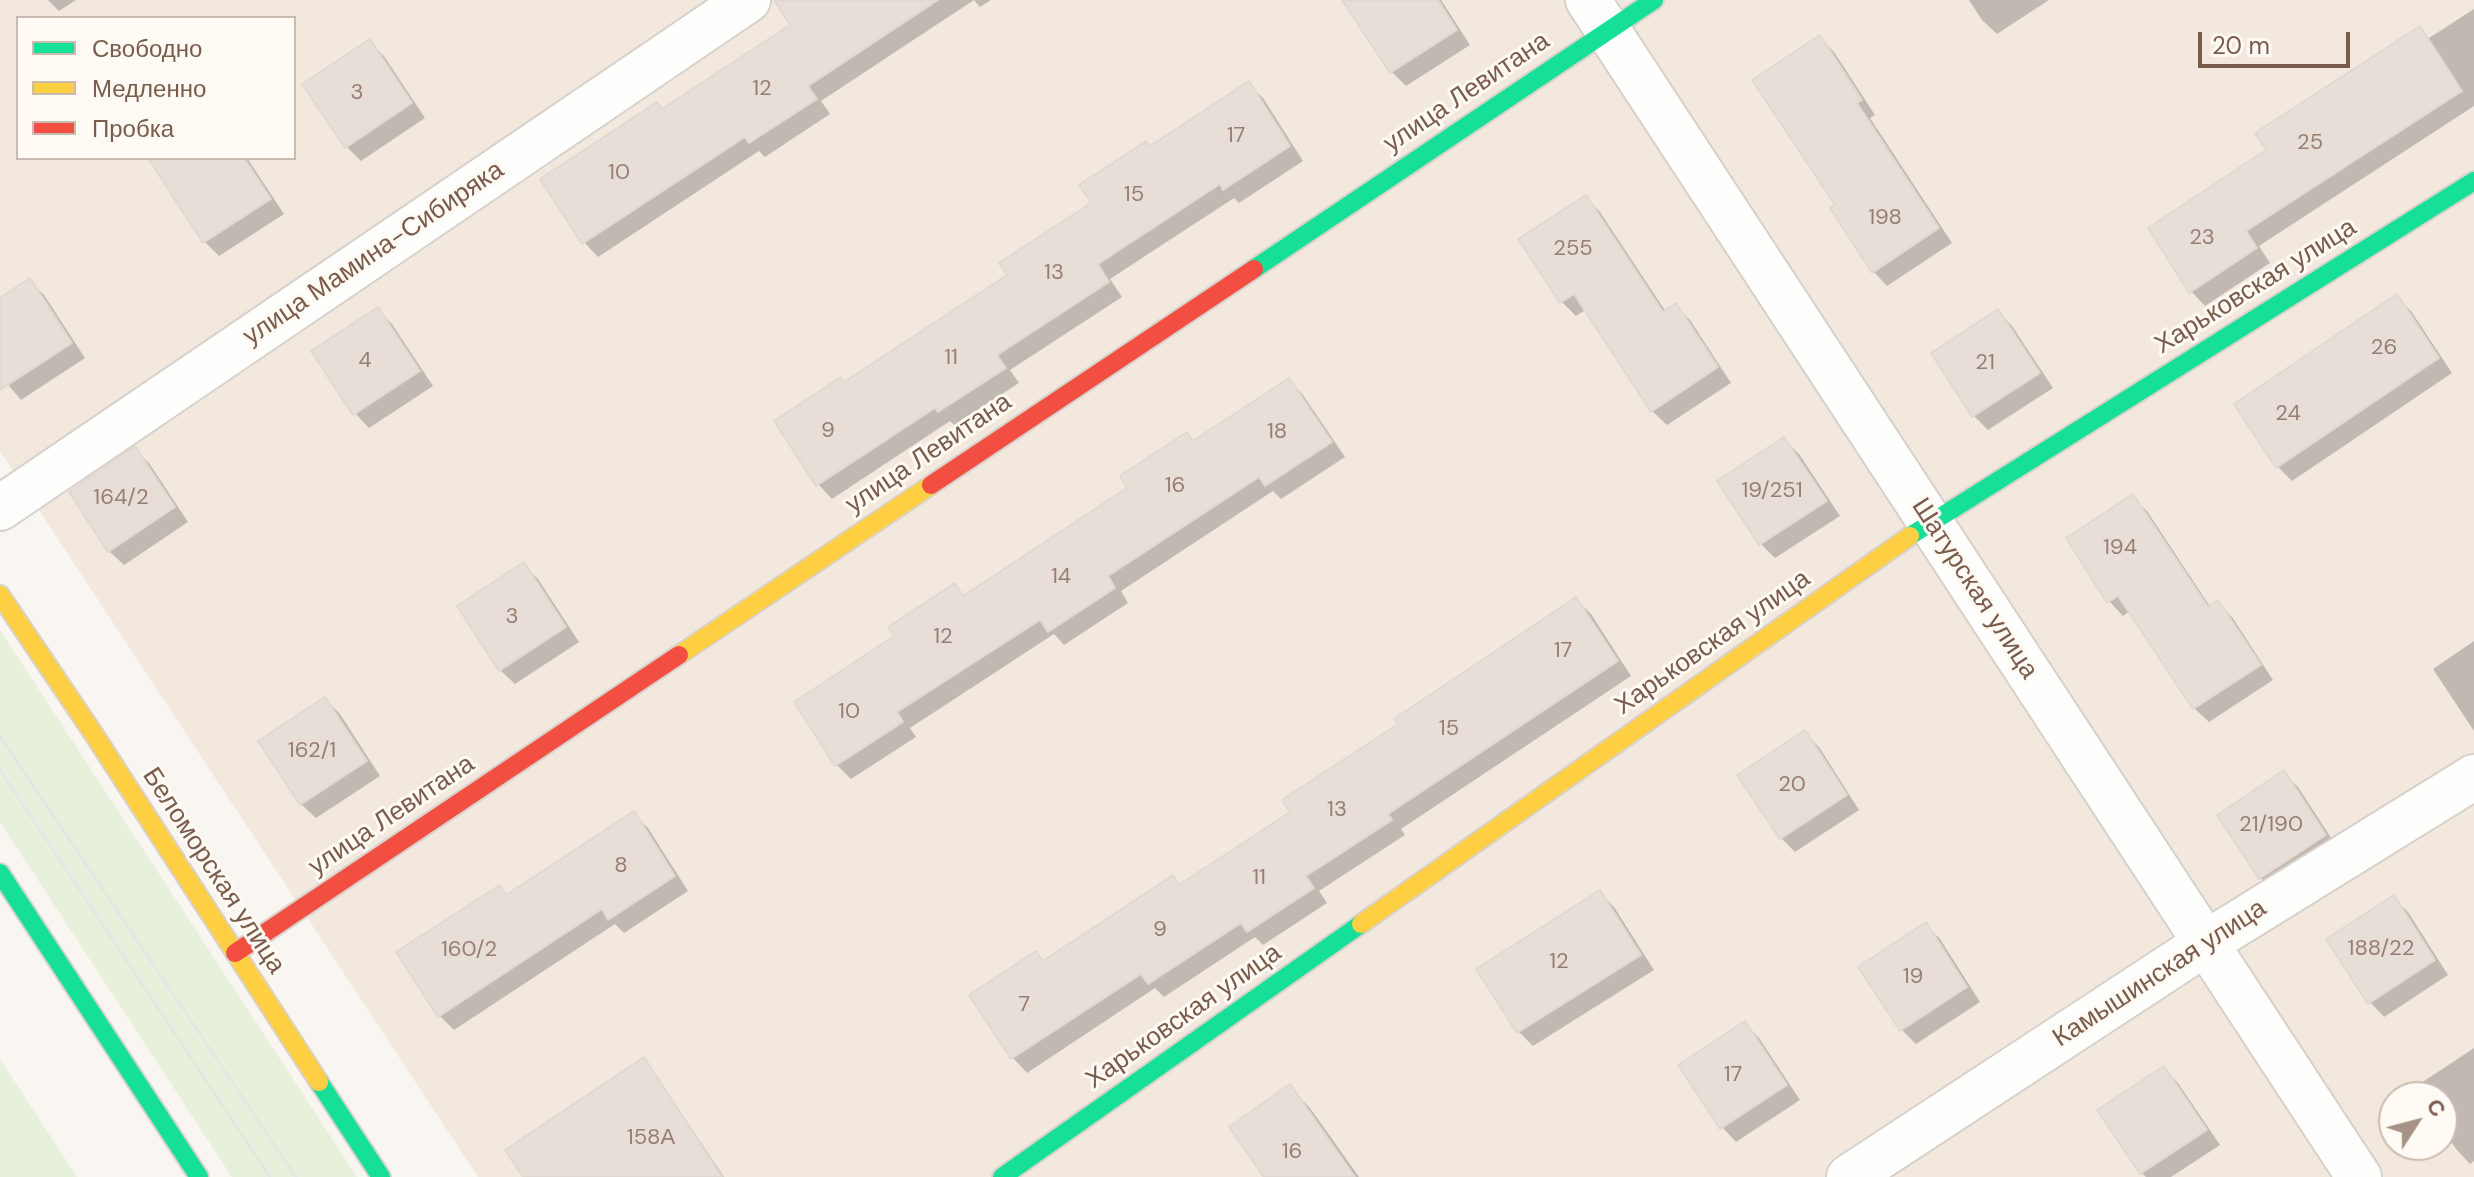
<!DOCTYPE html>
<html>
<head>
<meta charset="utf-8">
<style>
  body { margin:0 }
  #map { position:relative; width:2474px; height:1177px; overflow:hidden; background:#f9f5f0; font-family:"DM Sans",sans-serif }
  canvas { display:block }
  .legend { position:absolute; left:16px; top:16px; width:280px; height:144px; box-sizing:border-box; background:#fffaf3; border:2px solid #cabbb1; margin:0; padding:10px 14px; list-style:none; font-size:24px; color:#7a5c4d }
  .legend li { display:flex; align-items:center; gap:16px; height:40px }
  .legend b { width:40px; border:2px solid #cabbb1 }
  .north { position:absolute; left:2378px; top:1081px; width:80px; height:80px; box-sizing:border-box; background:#fffaf3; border:2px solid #cabbb1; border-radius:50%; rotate:54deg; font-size:22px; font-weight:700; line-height:32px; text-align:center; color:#7a5c4d }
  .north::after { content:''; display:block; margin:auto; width:28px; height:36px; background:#a69286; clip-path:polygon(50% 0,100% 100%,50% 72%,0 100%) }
  .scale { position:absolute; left:2198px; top:32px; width:152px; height:36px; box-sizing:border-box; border:4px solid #7a5c4d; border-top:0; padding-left:10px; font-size:24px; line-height:28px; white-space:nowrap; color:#7a5c4d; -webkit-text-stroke:6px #fffaf3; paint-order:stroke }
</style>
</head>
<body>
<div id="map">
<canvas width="2474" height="1177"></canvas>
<ul class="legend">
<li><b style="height:10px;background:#16e098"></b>Свободно</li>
<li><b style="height:10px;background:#ffcf43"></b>Медленно</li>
<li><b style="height:10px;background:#f24e42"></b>Пробка</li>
</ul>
<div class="north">С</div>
<div class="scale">20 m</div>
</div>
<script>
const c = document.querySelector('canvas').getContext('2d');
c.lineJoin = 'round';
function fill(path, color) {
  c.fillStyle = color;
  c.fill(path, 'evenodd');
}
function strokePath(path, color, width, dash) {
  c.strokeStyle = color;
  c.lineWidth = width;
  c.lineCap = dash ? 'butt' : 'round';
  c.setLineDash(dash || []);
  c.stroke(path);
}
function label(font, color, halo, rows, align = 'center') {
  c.font = font + ' "DM Sans",sans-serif';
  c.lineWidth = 6;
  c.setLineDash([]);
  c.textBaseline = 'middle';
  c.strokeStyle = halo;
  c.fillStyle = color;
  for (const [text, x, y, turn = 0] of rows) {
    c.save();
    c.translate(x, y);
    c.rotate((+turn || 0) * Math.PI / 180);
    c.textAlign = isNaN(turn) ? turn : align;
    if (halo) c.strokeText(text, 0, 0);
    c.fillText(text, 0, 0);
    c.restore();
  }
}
fill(new Path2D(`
  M0,0H2474V1177H478L0,451ZM18,18H294V158H18ZM2394,1097H2442V1145H2394Z`), '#f2e8de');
fill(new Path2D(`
  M0,630L357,1177H232L0,822Z
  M0,1059L77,1177H0Z`), '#e7f0db');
fill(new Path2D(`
  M48,0H76L59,11Z
  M803,0H991L980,7L974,0L821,101L830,114L765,157L759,151L598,257L584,242L663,110L793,25Z
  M1366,0H1441L1470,45L1406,86L1392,72Z
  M1969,0H2049L1997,34L1982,20Z
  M2474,9V106L2259,246L2270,263L2205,306L2191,291L2269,151L2420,29L2429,38Z
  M1820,38L1834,52L1875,115L1870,118L1952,243L1887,286L1873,271L1838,206Z
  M370,42L384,56L425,118L361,161L346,146Z
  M1248,84L1263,98L1303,161L1239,203L1234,198L1110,279L1122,297L1010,370L1019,383L954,425L950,421L832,499L818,484L845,384L1010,275L1094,203L1151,148Z
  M150,158H247L284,214L219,256L205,242Z
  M1585,197L1600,212L1666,312L1676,306L1690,320L1731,383L1667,425L1652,411L1587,309L1576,316L1562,302Z
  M30,281L44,295L85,358L21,400L0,375V301Z
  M2397,297L2411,311L2452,373L2292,481L2277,466Z
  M377,309L392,324L433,386L369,428L355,413Z
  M1998,311L2012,326L2053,388L1988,430L1974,416L1934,353Z
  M1289,380L1303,395L1345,457L1281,499L1273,491L1121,591L1128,603L1064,645L1054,634L910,728L916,737L851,779L837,765L896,637L955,586L965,596Z
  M1784,439L1799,454L1840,516L1775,558L1761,544L1720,481Z
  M135,449L149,463L188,522L124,565L109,551Z
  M2132,497L2147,511L2211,608L2218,603L2232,617L2273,680L2209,722L2194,708L2130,611L2123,616L2109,601Z
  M524,565L538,579L579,642L515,684L500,670Z
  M1576,599L1591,614L1631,676L1401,829L1405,835L1319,891L1327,903L1263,945L1255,937L1164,997L1155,988L1027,1073L1013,1058L972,995L1036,953L1045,962L1173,878L1181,886L1293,812L1400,725Z
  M2474,641V731L2433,669Z
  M325,699L340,714L380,776L316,818L301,804Z
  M1805,733L1819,747L1859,810L1795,852L1781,838Z
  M2284,773L2298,787L2339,850L2275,892L2260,877Z
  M633,814L648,828L688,891L624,933L615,924L454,1030L440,1016L499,887L508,896Z
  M1600,893L1614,907L1654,970L1533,1046L1519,1032L1479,970Z
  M2393,897L2408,912L2448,975L2384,1017L2370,1002Z
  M1925,925L1940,939L1980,1002L1916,1044L1902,1030L1861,968Z
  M1745,1023L1759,1038L1800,1100L1736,1142L1722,1127Z
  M2474,1048V1161L2470,1164L2456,1149L2442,1128V1097H2422L2415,1087Z
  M644,1060L652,1069L724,1177H525Z
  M2164,1068L2178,1083L2220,1145L2171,1177H2146L2141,1172Z
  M1290,1087L1310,1108L1359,1177H1267Z`), '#0003');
const building = new Path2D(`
  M774,0H938L808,86L817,99L749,143L745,137L582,244L540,179L657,102L662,109L790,25Z
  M1342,0H1438L1457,30L1390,73Z
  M2420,26L2462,91L2246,231L2257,248L2189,293L2148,228L2266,150L2255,133Z
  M1820,35L1862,100L1857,103L1939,228L1872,273L1830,208L1835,205L1752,80Z
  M370,39L412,103L345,148L302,84Z
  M1249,81L1290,146L1223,190L1220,184L1098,264L1109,282L997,355L1006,368L938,412L935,408L816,486L774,421L841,377L844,382L1007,275L999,263L1091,203L1079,185L1146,141L1150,146Z
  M148,158H244L271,199L203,243Z
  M1586,195L1663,312L1676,303L1718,367L1651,412L1574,294L1560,303L1518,239Z
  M30,278L72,343L0,390V298Z
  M2397,294L2439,358L2276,468L2234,404Z
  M378,307L420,371L353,415L311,351Z
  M1998,309L2040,373L1972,417L1931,353Z
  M1289,378L1332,442L1265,486L1259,477L1108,576L1115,588L1048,632L1040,620L897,712L903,722L835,766L794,702L894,636L888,627L955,583L963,596L1127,488L1120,476L1187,432L1193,441Z
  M1784,437L1827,501L1759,545L1717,481Z
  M135,446L175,507L108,552L69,492Z
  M2133,494L2208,607L2218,600L2261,665L2193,709L2118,596L2107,603L2066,538Z
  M524,562L566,627L499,671L457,606Z
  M1576,597L1618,661L1388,814L1392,820L1306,876L1314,888L1247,932L1241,923L1148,984L1141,974L1011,1059L969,995L1036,951L1043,961L1173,875L1179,885L1290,812L1282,800L1398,724L1394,719Z
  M325,697L367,761L300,805L258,741Z
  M1805,730L1847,795L1780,839L1737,775Z
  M2284,770L2326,835L2259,879L2217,815Z
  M634,811L675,876L608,920L602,909L438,1017L396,952L500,885L506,895Z
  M1600,890L1641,955L1517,1033L1476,969Z
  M2394,895L2435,960L2368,1004L2326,939Z
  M1926,922L1967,987L1900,1031L1858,967Z
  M1745,1021L1787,1085L1720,1129L1678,1065Z
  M644,1057L722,1177H523L505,1150Z
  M2164,1066L2207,1130L2140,1174L2097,1110Z
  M1290,1084L1355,1177H1264L1229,1127Z`);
fill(building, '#e6ded7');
strokePath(building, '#e2d8d2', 2);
const street = new Path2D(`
  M1588,0L2359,1177
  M0,508L748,0
  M1849,1177L2206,943L2474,777`);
const fast = new Path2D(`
  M1254,269L1654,0
  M1910,536L2474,181
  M0,873L199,1177
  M319,1082L381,1177
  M1002,1177L1361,924`);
const slow = new Path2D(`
  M0,595L93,733L319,1082
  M679,655L931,485
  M1361,924L1910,536`);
const jam = new Path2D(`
  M931,485L1254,269
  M235,953L679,655`);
strokePath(street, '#d7d1cb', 48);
strokePath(fast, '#d9d2cb', 22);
strokePath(slow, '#d9d2cb', 22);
strokePath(jam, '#d9d2cb', 22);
strokePath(street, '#fefefd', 44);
strokePath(fast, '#16e098', 18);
strokePath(slow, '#ffcf43', 18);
strokePath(jam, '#f24e42', 18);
strokePath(new Path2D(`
  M0,736L296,1177
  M0,770L270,1177`), '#e6e3e7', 2);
label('22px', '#977e72', null, [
  ["12",762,89],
  ["3",357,93],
  ["17",1236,136],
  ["25",2310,143],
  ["10",619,173],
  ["15",1134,195],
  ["198",1885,218],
  ["23",2202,238],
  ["255",1573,249],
  ["13",1054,273],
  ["26",2384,348],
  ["11",951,358],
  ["4",365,361],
  ["21",1985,363],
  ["24",2288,414],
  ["9",828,431],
  ["18",1277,432],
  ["16",1175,486],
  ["19/251",1772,491],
  ["164/2",121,498],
  ["194",2120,548],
  ["14",1061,577],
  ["3",512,617],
  ["12",943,637],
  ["17",1563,651],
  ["10",849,712],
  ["15",1449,729],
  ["162/1",312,751],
  ["20",1792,785],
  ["13",1337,810],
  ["21/190",2271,825],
  ["8",621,866],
  ["11",1259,878],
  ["9",1160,930],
  ["188/22",2381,949],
  ["160/2",469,950],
  ["12",1559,962],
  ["19",1913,977],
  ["7",1024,1005],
  ["17",1733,1075],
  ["158А",651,1138],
  ["16",1292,1152]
]);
label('26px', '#7a5c4d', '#fffaf3', [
  ["улица Левитана",1467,93,-34],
  ["улица Мамина-Сибиряка",374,254,-34],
  ["Харьковская улица",2256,287,-32],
  ["улица Левитана",929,454,-34],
  ["Шатурская улица",1974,589,57],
  ["Харьковская улица",1713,643,-35],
  ["улица Левитана",392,816,-34],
  ["Беломорская улица",213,871,57],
  ["Камышинская улица",2160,974,-33],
  ["Харьковская улица",1184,1017,-35]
]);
</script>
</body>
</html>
